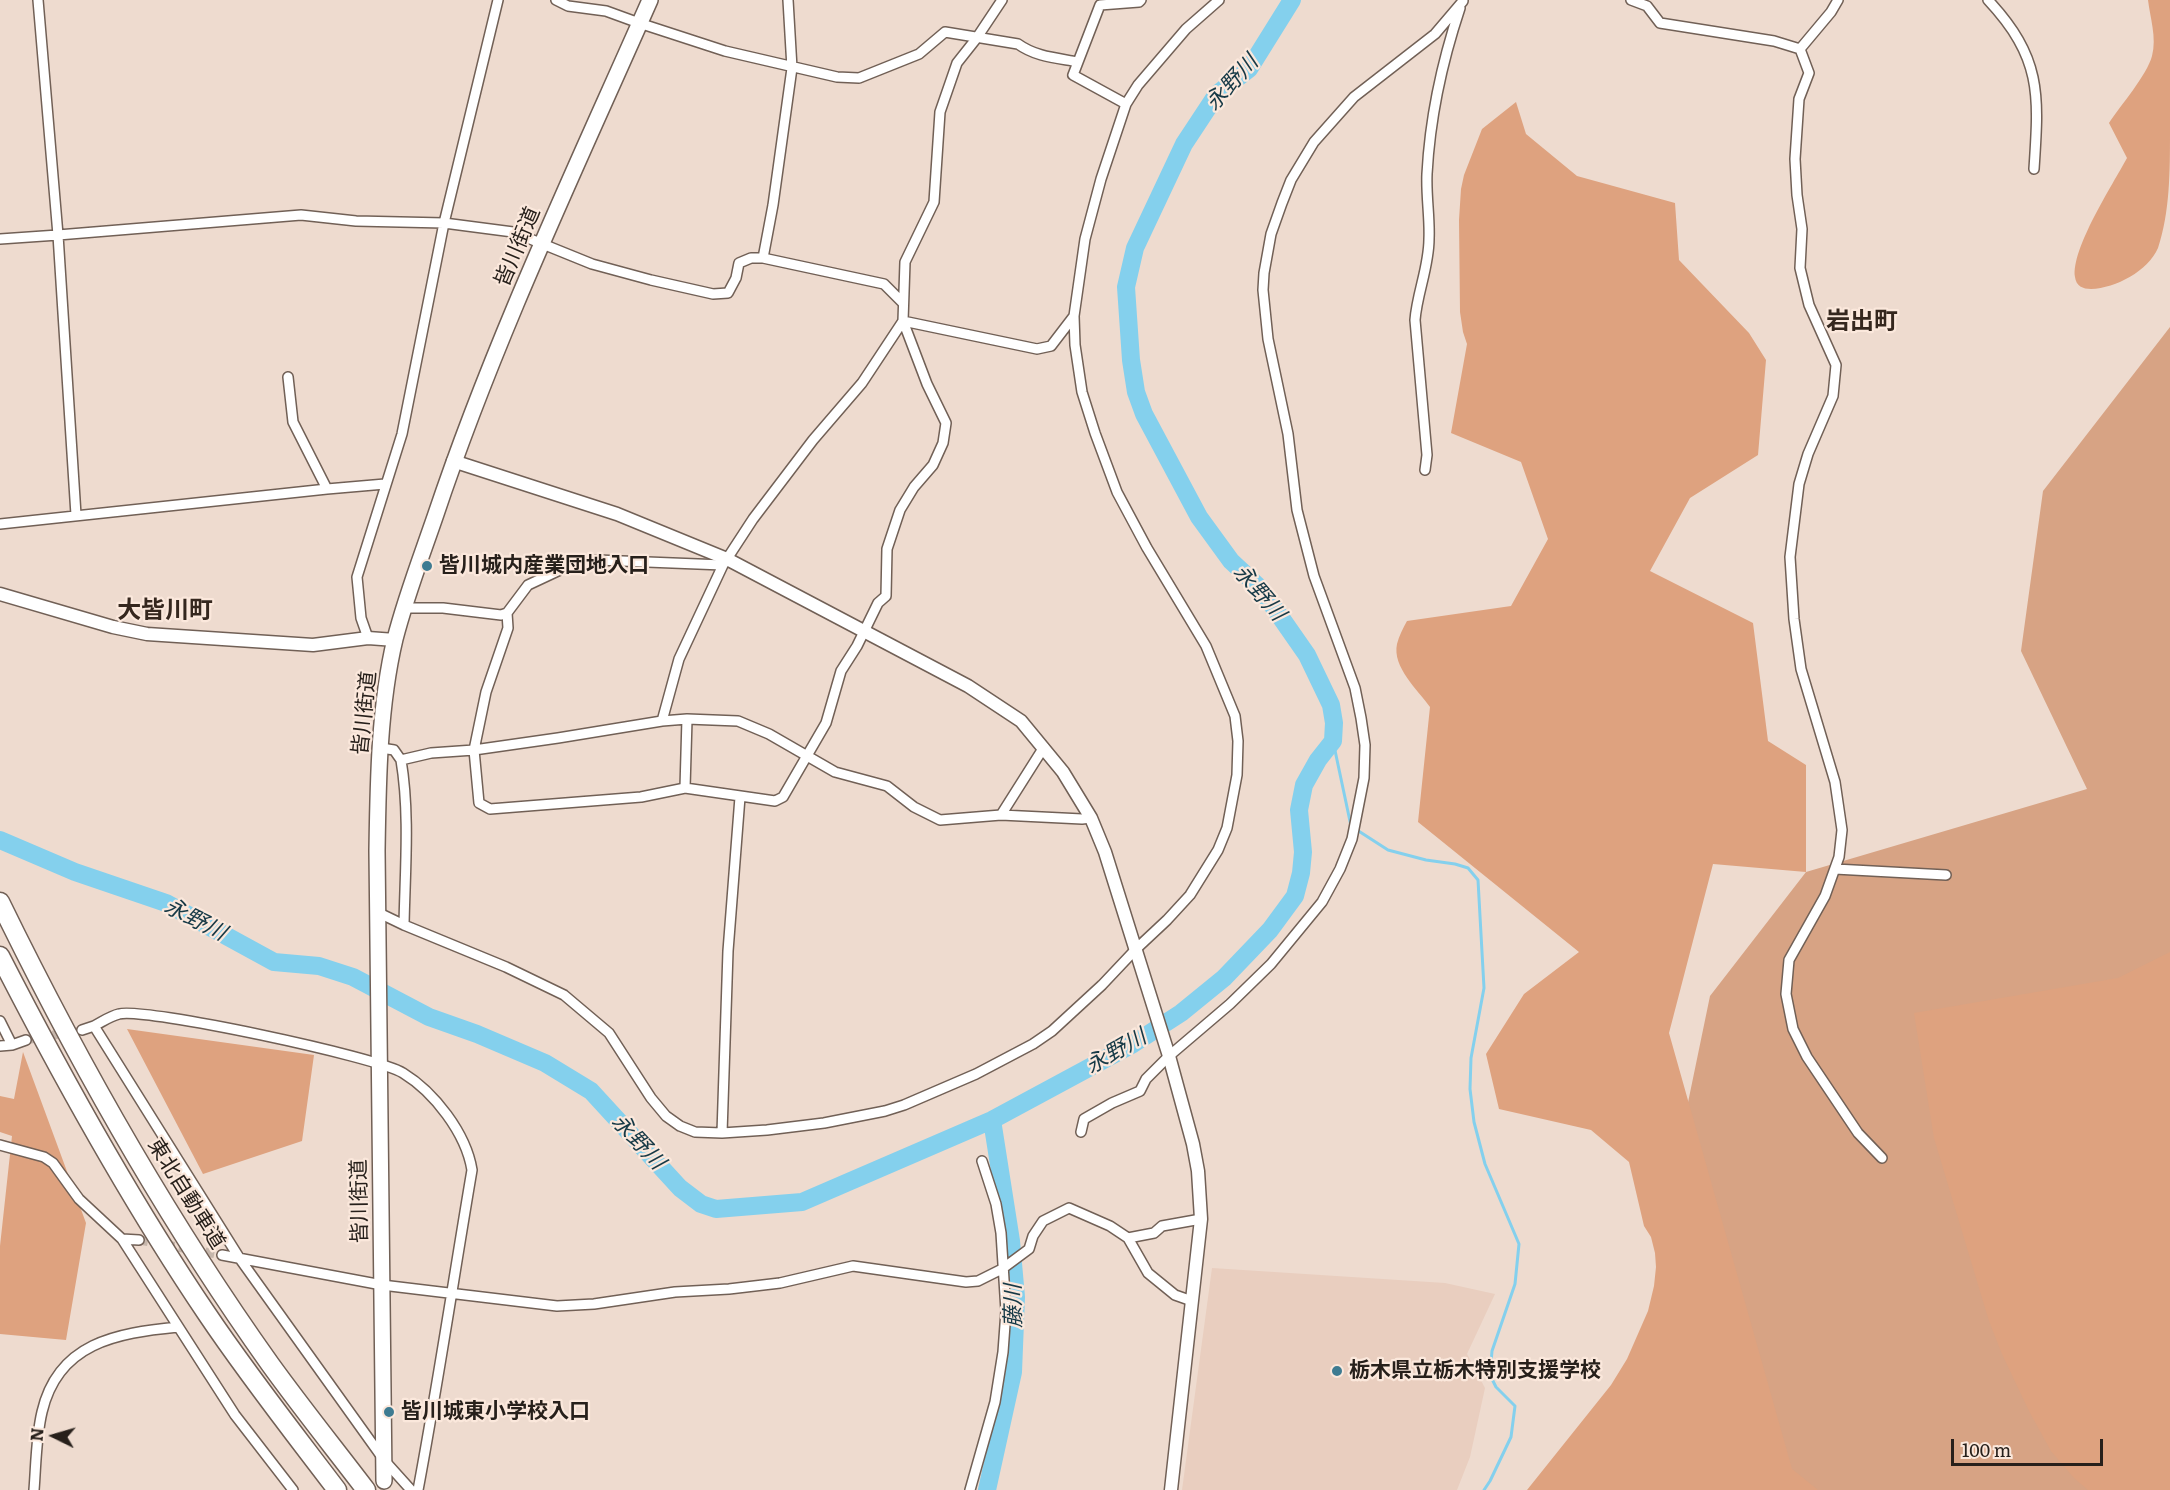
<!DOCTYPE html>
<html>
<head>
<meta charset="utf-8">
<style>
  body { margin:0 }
  #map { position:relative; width:2170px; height:1490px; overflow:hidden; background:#eedbcf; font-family:Literata,serif }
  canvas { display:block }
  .north { position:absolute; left:24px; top:1406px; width:60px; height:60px; -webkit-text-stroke:4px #fbe8dc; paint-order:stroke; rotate:275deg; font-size:16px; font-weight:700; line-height:24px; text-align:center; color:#27201b }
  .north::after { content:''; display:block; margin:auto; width:21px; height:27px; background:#27201b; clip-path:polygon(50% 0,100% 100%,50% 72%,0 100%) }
  .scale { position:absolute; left:1951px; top:1439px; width:152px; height:27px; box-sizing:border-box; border:3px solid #27201b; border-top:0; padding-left:8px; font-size:18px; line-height:21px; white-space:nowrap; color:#27201b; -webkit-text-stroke:4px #fbe8dc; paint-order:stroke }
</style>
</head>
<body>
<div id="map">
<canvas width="2170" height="1490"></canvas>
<div class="north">N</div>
<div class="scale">100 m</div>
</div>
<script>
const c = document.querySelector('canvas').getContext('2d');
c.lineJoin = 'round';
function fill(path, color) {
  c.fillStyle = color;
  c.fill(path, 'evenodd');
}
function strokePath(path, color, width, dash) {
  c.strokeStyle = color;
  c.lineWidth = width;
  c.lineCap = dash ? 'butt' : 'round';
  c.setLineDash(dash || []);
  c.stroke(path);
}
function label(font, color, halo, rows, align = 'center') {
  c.font = font + ' Literata,"Noto Sans JP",serif';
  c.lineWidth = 4.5;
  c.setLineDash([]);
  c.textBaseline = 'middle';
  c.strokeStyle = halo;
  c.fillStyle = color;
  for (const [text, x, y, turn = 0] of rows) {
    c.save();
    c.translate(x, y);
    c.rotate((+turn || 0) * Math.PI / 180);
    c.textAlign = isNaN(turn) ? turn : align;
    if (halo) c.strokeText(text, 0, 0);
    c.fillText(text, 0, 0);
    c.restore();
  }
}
fill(new Path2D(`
  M1212,1268L1445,1283L1495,1294L1467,1354L1485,1388L1470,1457L1457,1490H1182Z`), '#e9cebf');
fill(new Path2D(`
  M2170,327V1490H1784L1685,1117L1710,996L1806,872L2087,789L2021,651L2043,491Z`), '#d7a384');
fill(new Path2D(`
  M2148,0H2170C2170,44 2170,88 2170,132C2170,171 2170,212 2158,248C2148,271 2116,288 2091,289C2083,289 2076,286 2075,277C2071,249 2113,184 2127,158L2109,123C2121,105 2147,75 2152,56C2157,38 2150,17 2148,0Z
  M1516,102L1526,134L1577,176L1675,203L1679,260L1749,333L1766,360L1758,455L1690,498L1650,571L1753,623L1768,741L1806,765V872L1713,864L1669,1033L1792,1469L1818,1490H1527L1611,1385L1627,1359L1648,1311L1654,1286L1656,1267L1655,1253L1651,1237L1644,1226L1629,1162L1591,1130L1499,1109L1486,1054L1524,994L1579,952L1418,822L1430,707C1418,690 1392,667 1397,644C1399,636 1403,628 1407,621L1511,606L1548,539L1521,462L1451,433L1467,344L1463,332L1460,312L1459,220L1461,189L1464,175L1482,129Z
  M2170,952V1490H2088L2074,1478L2051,1451L2029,1411L2002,1354L1989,1321L1934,1138L1914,1013L2118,978Z
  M127,1029L314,1055L302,1141L203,1174Z
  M23,1052L86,1223L66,1340L0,1334V1246L12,1136L0,1132V1096L14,1099Z`), '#dea27f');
strokePath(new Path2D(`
  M1333,741L1351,826
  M1357,830L1388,850L1426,860L1455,864L1468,868L1478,880L1484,988L1471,1058L1470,1089L1474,1122L1485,1164L1519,1244L1515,1284L1492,1351L1490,1375L1496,1387L1515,1406L1511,1437L1490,1481L1484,1490`), '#84d0ed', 3);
strokePath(new Path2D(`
  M0,840L75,872L166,903L274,962L319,966L353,977L429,1017L477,1034L545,1063L591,1091L680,1188L701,1204L716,1209L802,1202L992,1120L1133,1044L1181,1013L1224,978L1270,930L1295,896L1301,873L1303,852L1299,810L1304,785L1318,760L1333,741L1334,723L1331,705L1307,655L1261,589L1231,561L1199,517L1144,414L1136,392L1131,360L1126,287L1135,248L1184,144L1217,94L1249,69L1292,0
  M987,1490L1013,1372L1016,1297L1011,1241L992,1120`), '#84d0ed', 18);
strokePath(new Path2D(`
  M26,1040L82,1030
  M139,1240L222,1255`), '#c6b6ab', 9, [9, 4.5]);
const minor = new Path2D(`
  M38,0L58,235L301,215L356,221L444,223L402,434L357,577L361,618L368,638
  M498,0L444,223L513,232L592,264L651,280L713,294L728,293L736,278L739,263L751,258H763L884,284L903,303
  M556,0L568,6L606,11L639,23L725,51L837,77L859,78L919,54L945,32L1018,44C1036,57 1057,58 1078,62L1073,75L1126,104
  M1631,0L1647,6L1660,23L1774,41L1800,49
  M1988,0C2042,58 2039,94 2034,169
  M1800,49L1809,73L1799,99L1795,159L1797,195L1802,229L1800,268L1809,305L1836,365L1833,396L1808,454L1799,484L1790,557L1794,619L1801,669L1835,782L1842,830L1839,857L1825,896L1789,960L1786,994L1793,1029L1807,1057L1858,1133L1882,1158
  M1800,49L1831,12L1838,0
  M1078,62L1100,5L1139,2L1141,0
  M0,239L58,235L76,515
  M763,258L773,205L792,68L788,0
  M903,321L1037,349L1051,346L1074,316
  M288,377L293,422L327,489L385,484
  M1425,470L1427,455L1415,320C1417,293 1429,267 1429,239C1430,218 1426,196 1427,174C1430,117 1442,62 1460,8
  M0,524L327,489
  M723,565L597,560L560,570L528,585L507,613L508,628L486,692L474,750L479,803L490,809L641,797L685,788L775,801L783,797L826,723L841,671L857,646L878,603L886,596L887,549L900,510L914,487L933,465L943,443L946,423L927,384L903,321L905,262L934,202L940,112L957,63L976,39L1002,0
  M404,608H443L501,615L507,613
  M662,721L679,659L723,565L753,519L813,440L862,383L903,321
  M381,748L394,750L401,760L431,753L474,750L558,738L662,721L687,719L738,721L769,734L835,772L887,786L914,807L940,820L1001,815L1044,747
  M685,788L687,719
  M1001,815L1082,819L1091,818
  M1835,869L1946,875
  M377,912L404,925C405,871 410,814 401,760
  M404,925L506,967L564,995L609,1033L651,1098L666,1116L680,1126L695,1132L722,1133L767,1130L824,1123L885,1111L904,1105L976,1074L1033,1044L1052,1031L1102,985L1136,949L1167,920L1190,895L1218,850L1227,828L1237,775L1238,741L1235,716L1206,646L1147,548L1117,492L1095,433L1082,392L1075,345L1074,316L1085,239L1101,179L1126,104L1138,85L1186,29L1219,0
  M0,1021L12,1045L26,1040
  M94,1026C102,1022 110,1016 119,1014C144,1007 378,1057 403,1073C434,1092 466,1133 472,1170C454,1276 438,1383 418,1490
  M82,1030L94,1026L240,1259L384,1460L411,1490
  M0,1046L12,1045
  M1081,1132L1084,1119L1112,1103L1140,1091L1146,1079L1169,1056L1230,1004L1271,964L1322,902L1340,869L1352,839L1364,778L1365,745L1361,718L1355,688L1314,576L1297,510L1288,434L1268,339L1263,290L1264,273L1271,234L1282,203L1291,180L1314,142L1354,97L1435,34L1463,1
  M722,1133L728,951L740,797
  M0,1145L44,1157L53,1163L79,1199L122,1239L235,1415L293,1490
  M1128,1238L1154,1233L1162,1226L1201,1219
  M122,1239L139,1240
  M222,1255L382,1285L557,1306L594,1304L675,1292L729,1289L780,1283L853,1266L966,1282L978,1281L1002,1269L1029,1249L1033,1236L1043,1221L1069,1208L1110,1226L1128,1238L1148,1273L1175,1295L1192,1301
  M34,1490C36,1465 36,1437 42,1412C58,1343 116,1333 178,1327
  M970,1490L995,1402L1003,1352L1006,1311L1001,1233L996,1204L982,1161`);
const tertiary = new Path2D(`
  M453,461L617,514L727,559L968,686L1021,721L1063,772L1091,818L1105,852L1169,1056L1193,1144L1198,1171L1201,1219L1171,1490
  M0,594L113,627L147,634L313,645L368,638L395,640`);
const primary = new Path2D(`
  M384,1481L377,851C378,782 379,706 395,639C406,596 422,555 436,514C495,338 575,170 650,0`);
const motorway = new Path2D(`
  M0,902C78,1062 166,1218 270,1364C301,1407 334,1448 366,1490
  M0,956C63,1079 130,1200 207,1314C248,1375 293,1432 337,1490`);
strokePath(minor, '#716056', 12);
strokePath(tertiary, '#716056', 15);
strokePath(primary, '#716056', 18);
strokePath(motorway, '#716056', 21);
strokePath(minor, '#fff', 9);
strokePath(tertiary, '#fff', 12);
strokePath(primary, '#fff', 15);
strokePath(motorway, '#fff', 18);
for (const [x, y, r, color] of [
  [427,566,6,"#3e7b91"],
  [1337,1371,6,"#3e7b91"],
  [389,1412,6,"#3e7b91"]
]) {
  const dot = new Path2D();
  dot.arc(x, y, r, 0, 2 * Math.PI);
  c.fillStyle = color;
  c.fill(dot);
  strokePath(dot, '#fbe8dc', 2);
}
label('21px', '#27201b', '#fbe8dc', [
  ["皆川街道",518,247,-67],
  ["皆川街道",365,713,-84],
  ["東北自動車道",186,1194,58],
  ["皆川街道",360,1201,-91]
]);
label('bold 21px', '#27201b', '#fbe8dc', [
  ["皆川城内産業団地入口",439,566],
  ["栃木県立栃木特別支援学校",1349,1371],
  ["皆川城東小学校入口",401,1412]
], 'left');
label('italic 22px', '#163946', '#fbe8dc', [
  ["永野川",1232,83,-48],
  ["永野川",1259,593,49],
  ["永野川",195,920,27],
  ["永野川",1116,1052,-30],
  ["永野川",638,1142,47],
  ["藤川",1014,1306,-91]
]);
label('bold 24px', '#35271e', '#fbe8dc', [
  ["岩出町",1862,322],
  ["大皆川町",165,611]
]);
</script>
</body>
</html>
